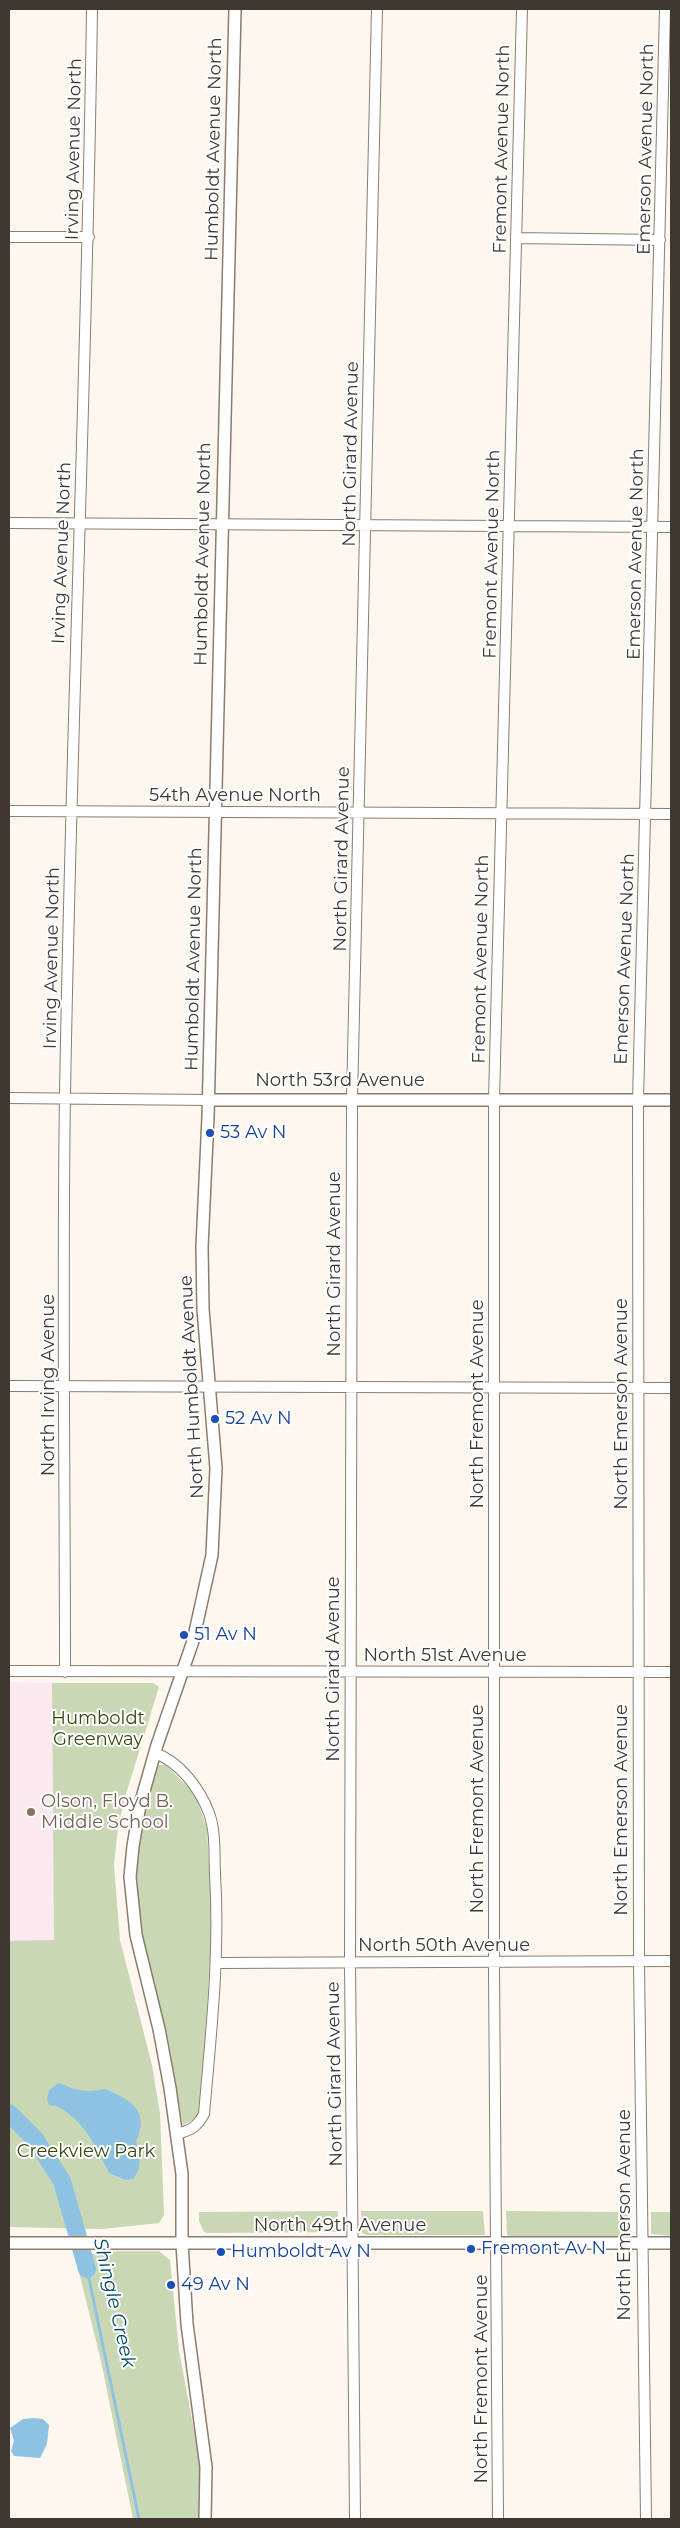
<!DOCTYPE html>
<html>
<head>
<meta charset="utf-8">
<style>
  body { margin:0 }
  #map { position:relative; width:680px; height:2528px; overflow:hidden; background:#fef7f0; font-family:Montserrat,sans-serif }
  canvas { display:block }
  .frame { position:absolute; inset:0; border:10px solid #3f3831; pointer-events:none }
</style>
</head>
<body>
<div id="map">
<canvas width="680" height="2528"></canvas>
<div class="frame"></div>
</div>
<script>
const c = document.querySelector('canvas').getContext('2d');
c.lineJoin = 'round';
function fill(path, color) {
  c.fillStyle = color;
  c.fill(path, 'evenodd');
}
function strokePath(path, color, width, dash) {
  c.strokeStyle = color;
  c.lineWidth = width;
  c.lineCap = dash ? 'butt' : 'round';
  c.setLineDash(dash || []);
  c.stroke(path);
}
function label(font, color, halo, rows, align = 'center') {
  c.font = font + ' Montserrat,sans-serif';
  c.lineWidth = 4;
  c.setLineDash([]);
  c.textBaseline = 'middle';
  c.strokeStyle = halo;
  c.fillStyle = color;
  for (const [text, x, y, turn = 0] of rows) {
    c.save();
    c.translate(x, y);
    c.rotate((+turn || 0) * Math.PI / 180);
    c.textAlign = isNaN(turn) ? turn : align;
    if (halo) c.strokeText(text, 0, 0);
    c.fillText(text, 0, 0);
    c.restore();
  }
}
fill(new Path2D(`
  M9,1682L52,1683L54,1941H9Z`), '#fce8ef');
fill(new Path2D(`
  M52,1683H153L159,1687L126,1794L118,1827L114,1865L120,1940L152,2065L160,2113L164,2215L159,2223L103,2229L9,2227V1941L54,1940Z
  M156,1765H166L195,1794L207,1828L212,1924L201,2108L196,2118L183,2125C176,2095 173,2065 167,2035C158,2000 144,1965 139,1929C131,1870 138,1821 156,1765Z
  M338,2211L337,2232L207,2233L204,2232L199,2221V2212Z
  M361,2211H483L485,2235H367L362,2233Z
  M506,2211L628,2212V2222L632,2235L627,2237L511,2236L507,2235Z
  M651,2212H671V2236L651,2234Z
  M117,2251H159L170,2260L179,2351L199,2457V2519H133L101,2361L75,2256Z`), '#c9d7b5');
fill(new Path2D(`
  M59,2083C76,2091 87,2093 105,2089C132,2100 150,2111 136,2142C140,2157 143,2167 133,2179L126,2180L109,2173C97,2148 85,2122 60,2108C57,2105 54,2107 49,2105L47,2099L49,2090Z
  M33,2418L43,2419L49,2425L47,2444L40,2458L14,2456L11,2451L14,2441L10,2428L23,2419Z`), '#8dc2e2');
strokePath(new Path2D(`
  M87,2269L139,2519`), '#8dc2e2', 3);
strokePath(new Path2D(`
  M9,2113L35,2139L62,2181L87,2269`), '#8dc2e2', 18);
const minor = new Path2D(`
  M9,237H89
  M516,238L660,240
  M9,523L671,527
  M9,811L671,814
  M9,1098L209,1100
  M9,1386L671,1388
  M9,1671L671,1672
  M65,1672C65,1480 62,1287 65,1095C71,733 87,371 92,9
  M155,1753C180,1762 200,1789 209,1813C216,1832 214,1854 215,1874C220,1954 211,2034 204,2114C197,2127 191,2130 177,2134
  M216,1963L671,1961
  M355,2519L350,1962L352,1099L377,9
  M498,2519L494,1969V1099L522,9
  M646,2519L639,1961L638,1100L665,9`);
const tertiary = new Path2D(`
  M209,1100H671
  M9,2243H671
  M205,2519L206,2467L187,2324L182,2243V2174L170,2088L159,2029L136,1935L130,1877L133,1846L140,1805L157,1745L193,1641L212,1555L216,1468L203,1309L202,1247L208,1117L235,9`);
strokePath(minor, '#8c7d6d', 12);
strokePath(tertiary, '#8c7d6d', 14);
strokePath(minor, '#fff', 10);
strokePath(tertiary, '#fff', 11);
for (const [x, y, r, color] of [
  [210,1133,5,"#1a4fb4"],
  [215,1419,5,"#1a4fb4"],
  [184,1635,5,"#1a4fb4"],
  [31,1812,5,"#8d6e63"],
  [471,2249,5,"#1a4fb4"],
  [221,2252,5,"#1a4fb4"],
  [171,2285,5,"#1a4fb4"]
]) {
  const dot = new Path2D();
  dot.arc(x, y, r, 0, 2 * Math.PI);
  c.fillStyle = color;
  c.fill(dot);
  strokePath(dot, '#fff', 2);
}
label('18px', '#3f3831', '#fff', [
  ["Irving Avenue North",74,149,-89],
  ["Humboldt Avenue North",214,149,-89],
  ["Fremont Avenue North",502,149,-89],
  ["Emerson Avenue North",646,149,-89],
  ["North Girard Avenue",351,454,-89],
  ["Irving Avenue North",62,553,-88],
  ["Humboldt Avenue North",203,554,-89],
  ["Fremont Avenue North",492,554,-89],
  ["Emerson Avenue North",636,554,-89],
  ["54th Avenue North",235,796],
  ["North Girard Avenue",342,859,-89],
  ["Irving Avenue North",52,958,-89],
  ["Humboldt Avenue North",194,959,-89],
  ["Fremont Avenue North",481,959,-89],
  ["Emerson Avenue North",625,959,-88],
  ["North 53rd Avenue",340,1081],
  ["North Girard Avenue",335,1264,-90],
  ["North Irving Avenue",49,1385,-90],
  ["North Humboldt Avenue",192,1387,-93],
  ["North Fremont Avenue",478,1404,-90],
  ["North Emerson Avenue",622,1404,-90],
  ["North 51st Avenue",445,1656],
  ["North Girard Avenue",334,1669,-90],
  ["North Fremont Avenue",478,1809,-90],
  ["North Emerson Avenue",622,1810,-90],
  ["North 50th Avenue",444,1946],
  ["North Girard Avenue",335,2074,-91],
  ["North Emerson Avenue",625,2215,-90],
  ["North 49th Avenue",340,2226],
  ["North Fremont Avenue",482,2379,-90]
]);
label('18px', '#164399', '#fff', [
  ["53 Av N",220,1133],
  ["52 Av N",225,1419],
  ["51 Av N",194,1635],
  ["Fremont Av N",481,2249],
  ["Humboldt Av N",231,2252],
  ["49 Av N",181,2285]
], 'left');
label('18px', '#364810', '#fff', [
  ["Humboldt",98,1719],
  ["Greenway",98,1740],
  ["Creekview Park",86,2152]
]);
label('18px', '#785e54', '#fff', [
  ["Olson, Floyd B.",41,1802],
  ["Middle School",41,1823]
], 'left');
label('italic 19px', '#014969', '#fff', [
  ["Shingle Creek",114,2303,77]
]);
</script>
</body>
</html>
